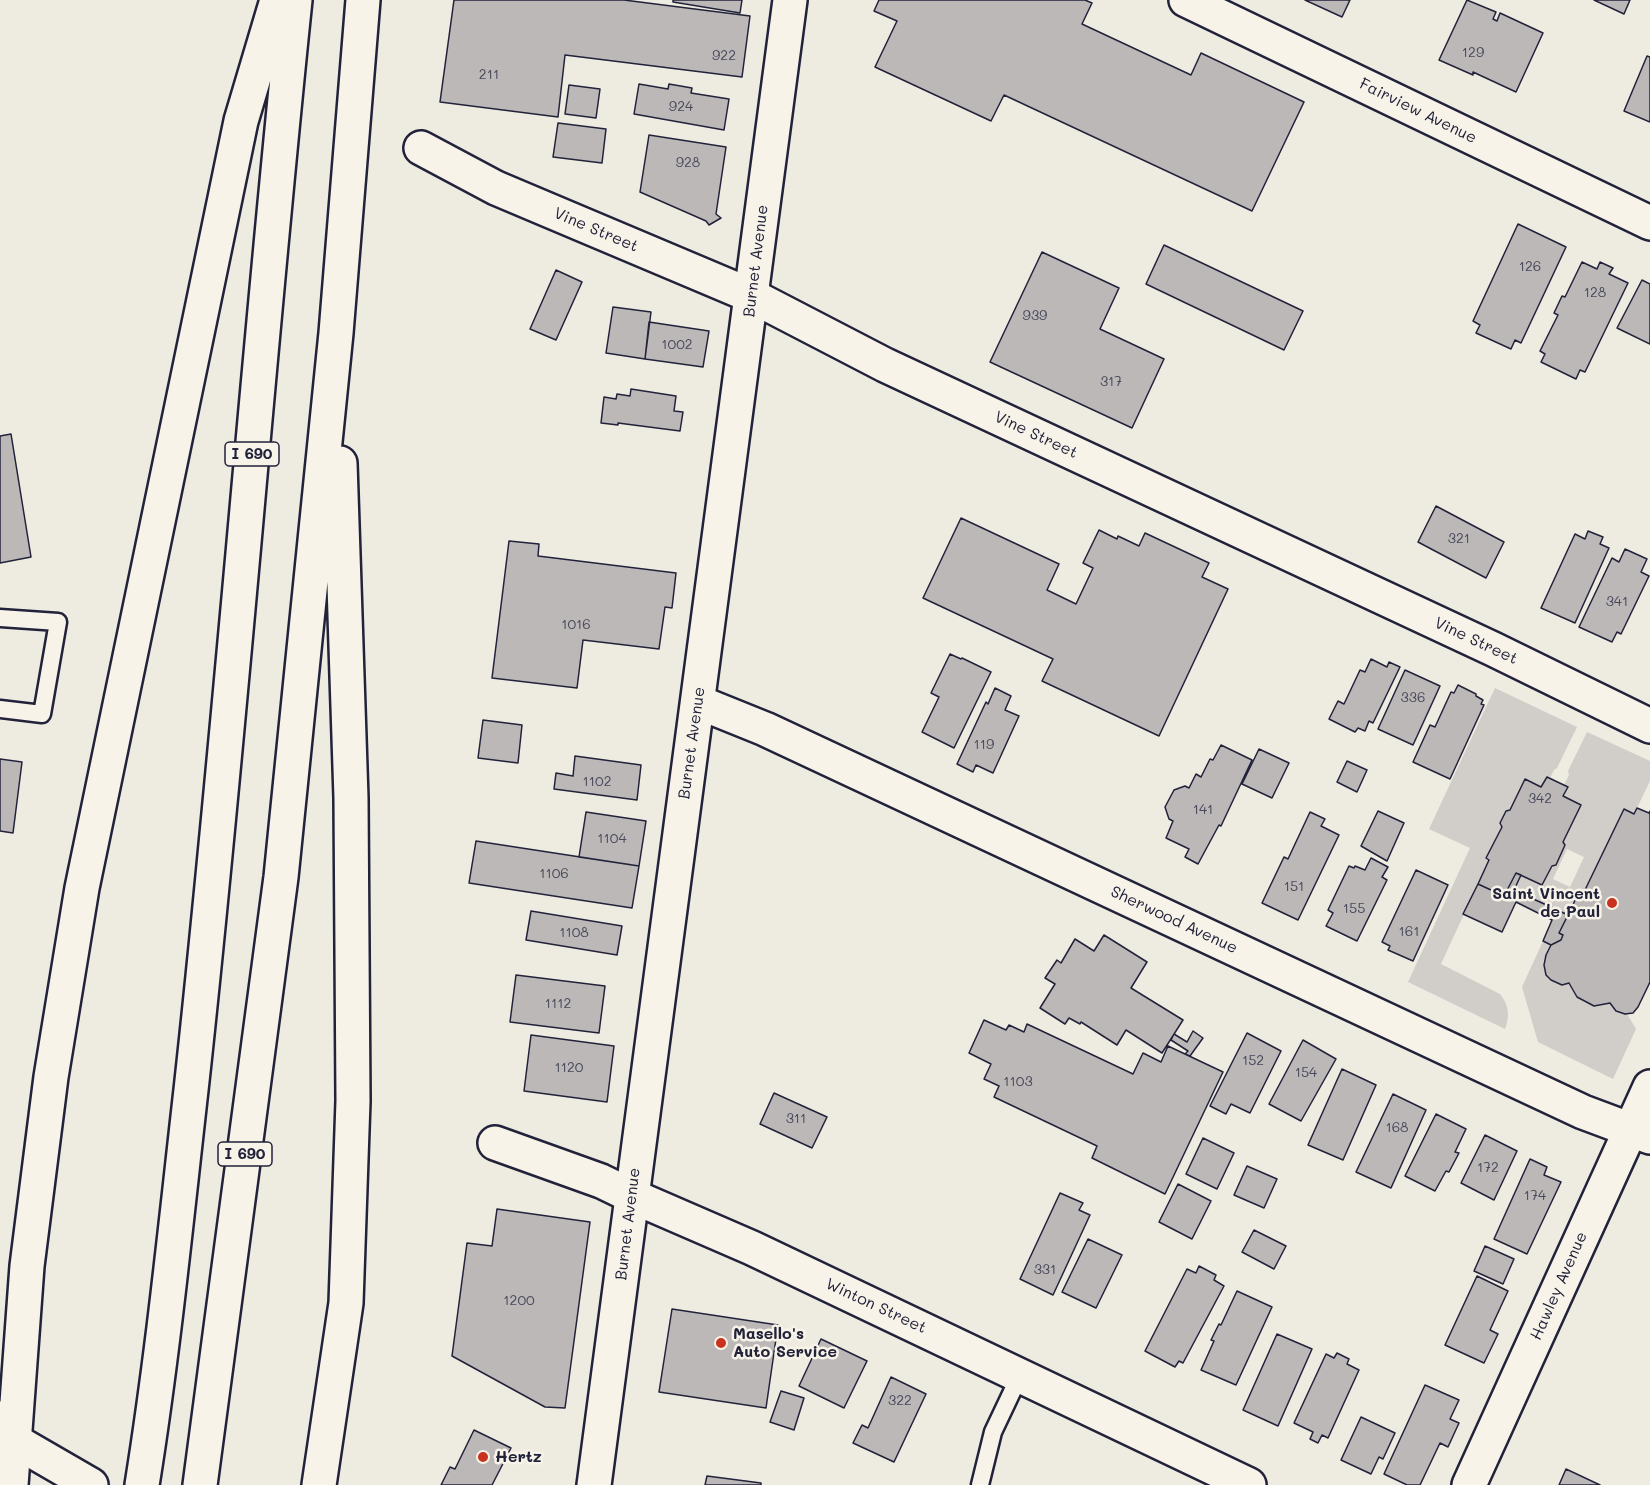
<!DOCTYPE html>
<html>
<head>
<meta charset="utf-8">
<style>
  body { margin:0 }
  canvas { display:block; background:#eeebe1 }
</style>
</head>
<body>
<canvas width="1650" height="1485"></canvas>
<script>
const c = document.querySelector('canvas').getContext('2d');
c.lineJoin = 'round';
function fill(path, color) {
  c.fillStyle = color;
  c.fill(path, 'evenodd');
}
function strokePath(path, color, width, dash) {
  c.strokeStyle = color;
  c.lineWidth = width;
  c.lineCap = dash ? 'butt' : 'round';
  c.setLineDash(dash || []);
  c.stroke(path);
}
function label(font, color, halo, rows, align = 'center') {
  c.font = font + ' Mali,sans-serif';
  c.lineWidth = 5;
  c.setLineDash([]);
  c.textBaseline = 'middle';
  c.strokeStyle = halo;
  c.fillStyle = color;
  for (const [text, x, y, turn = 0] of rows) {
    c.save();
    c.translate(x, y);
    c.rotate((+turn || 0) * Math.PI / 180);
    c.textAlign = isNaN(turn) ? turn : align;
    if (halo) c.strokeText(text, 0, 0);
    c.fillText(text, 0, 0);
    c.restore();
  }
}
fill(new Path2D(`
  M1495,688L1577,727L1557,768L1554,770L1550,778L1546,777L1541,787L1525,780L1510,810L1506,812L1500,822L1502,827L1487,858L1489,860L1441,964L1500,994C1509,1005 1510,1016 1505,1029L1408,982L1470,848L1429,829Z
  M1587,732L1650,761V781L1634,814L1624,810L1584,892L1580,890L1568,915L1514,890L1521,875L1542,885L1565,846L1563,842L1581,805L1563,796L1567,787L1564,785L1569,775L1568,771ZM1567,849L1584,857L1570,887L1553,879Z
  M1543,941L1551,945C1549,950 1546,954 1544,959C1541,975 1553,986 1569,983L1577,997L1610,1003L1616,1011L1627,1014L1636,1029L1613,1079L1538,1042L1522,987Z`), '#d1cdc9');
const building = new Path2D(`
  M454,0H624L750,16L742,77L565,55L558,117L440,102Z
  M673,0H742L740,13L673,2Z
  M879,0H1085L1092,3L1082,24L1191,75L1201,53L1304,102L1252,211L1004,95L991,121L875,67L897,21L874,11Z
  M1305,0H1350L1342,17Z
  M1467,0L1496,12L1493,19L1497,21L1500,13L1543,33L1516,92L1473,72V75L1439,60Z
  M1594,0H1630L1624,14Z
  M1647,56L1650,57V122L1624,111Z
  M639,84L668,89L669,84L692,88L691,93L729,99L724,130L634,114Z
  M569,85L600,89L596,118L565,114Z
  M558,123L606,129L602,163L553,157Z
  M649,135L726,147L716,214L721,218L709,225L706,221L640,192Z
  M1518,224L1566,247L1521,343L1515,340L1511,349L1476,333L1480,325L1473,321Z
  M1164,245L1303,311L1284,350L1146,284Z
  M1042,252L1119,288L1100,329L1164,359L1132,428L990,362Z
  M1582,262L1597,269L1600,262L1613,268L1609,274L1628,283L1585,372L1580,370L1576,379L1541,362L1545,354L1540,351L1558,315L1554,313L1562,296L1565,297Z
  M556,270L582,282L556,340L530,329Z
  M1642,280L1650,284V344L1617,328Z
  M613,307L651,312L645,359L606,353Z
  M649,322L709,331L703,367L645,359Z
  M631,389L676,396L674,411L683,412L680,431L618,423V425L601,423L604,397L616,399L617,394L630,396Z
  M11,434L31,557L0,563V436Z
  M1436,506L1504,542L1486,578L1418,542Z
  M961,518L1059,564L1047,590L1076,604L1093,568L1083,563L1099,530L1117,539L1118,536L1139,546L1145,533L1209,563L1202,577L1228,589L1159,736L1042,681L1053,659L923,598Z
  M1588,531L1603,537L1600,544L1609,548L1575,623L1541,608L1575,534L1585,539Z
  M509,541L539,544L538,556L676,573L672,608L665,607L659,649L583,640L577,688L492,678Z
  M1625,549L1647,559L1641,572L1649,576L1621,634L1617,632L1612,642L1579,627L1612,558L1619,562Z
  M950,654L961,659L962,658L991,672L954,748L922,732L939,697L931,693Z
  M1371,659L1387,667L1389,662L1400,667L1373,723L1369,721L1365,731L1358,728L1355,732L1329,719L1338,701L1344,704L1360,670L1365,672Z
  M1405,670L1440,686L1413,745L1378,729Z
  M1458,685L1476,694V696L1483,700L1481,704L1484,705L1450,779L1413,762L1430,725L1435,727L1451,692L1454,693Z
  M995,688L1011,696L1005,710L1019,716L993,773L976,765L973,772L957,764L986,702L988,704Z
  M483,720L522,725L518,763L478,758Z
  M1221,745L1252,760L1221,826L1219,825L1198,864L1185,857L1189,849L1166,838L1173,821L1169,819L1165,807L1174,790L1185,786L1189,788L1196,774L1201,777L1210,759L1213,760Z
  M1259,749L1289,763L1272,798L1242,784Z
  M575,756L641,765L637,800L554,789L556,773L573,776Z
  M0,759L22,762L13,833L0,831Z
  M1347,761L1367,770L1357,792L1337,782Z
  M1547,777L1568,787L1563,796L1581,805L1563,842L1565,845L1556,865L1552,866L1542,885L1516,873L1504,896L1478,884L1489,860L1486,858L1502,827L1500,823L1506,811L1510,810L1525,779L1541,787Z
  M1637,808L1649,813L1650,811V982L1638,1007L1633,1013L1625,1014L1616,1011L1610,1003L1594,1006L1577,997L1569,983L1562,985L1551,980L1546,975L1544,965L1546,955L1551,945L1561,940L1563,935L1559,933L1568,915L1580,890L1584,892L1624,809L1634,814Z
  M1378,811L1404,823L1387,861L1361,846Z
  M586,812L646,821L639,866L579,857Z
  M1310,812L1325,819L1321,826L1339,835L1298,920L1262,903L1284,857L1288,859Z
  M476,841L639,866L632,908L469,883Z
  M1371,858L1388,867L1382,877L1387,880L1357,941L1326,926L1333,913L1328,910L1349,866L1354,868L1355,866L1365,870Z
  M1416,870L1448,885L1413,961L1388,950L1390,946L1382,942Z
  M1516,873L1521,875L1514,890L1568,915L1559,933L1563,935L1561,940L1551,945L1543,941L1552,920L1516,902L1502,932L1463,914L1478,884L1504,896Z
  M531,911L622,926L617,955L526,940Z
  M1104,935L1147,962L1131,988L1183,1020L1162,1053L1126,1030L1117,1045L1081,1022L1080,1024L1069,1018L1065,1024L1040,1008L1055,984L1045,978L1057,960L1061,963L1075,939L1094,951Z
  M516,975L605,986L599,1033L510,1022Z
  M984,1020L1006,1030L1009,1025L1024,1032L1027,1024L1133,1074L1143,1053L1161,1062L1168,1046L1223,1072L1165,1194L1092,1158L1097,1146L994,1097L999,1086L984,1079L991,1064L969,1053Z
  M1193,1031L1203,1038L1190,1056L1185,1054L1188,1051L1171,1040L1174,1034L1187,1042Z
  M1247,1033L1281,1051L1250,1113L1231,1104L1226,1114L1210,1106Z
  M531,1035L614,1046L607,1102L524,1091Z
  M1303,1040L1336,1059L1301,1121L1269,1104Z
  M1342,1069L1376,1085L1343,1160L1308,1145Z
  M774,1093L827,1117L812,1148L760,1124Z
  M1393,1094L1426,1110L1391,1188L1356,1172Z
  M1436,1114L1466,1129L1455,1152L1459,1153L1449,1172L1446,1171L1435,1191L1405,1176Z
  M1485,1135L1517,1151L1494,1200L1461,1183Z
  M1203,1138L1234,1153L1217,1189L1186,1174Z
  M1530,1159L1547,1167L1544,1175L1561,1182L1527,1254L1494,1239Z
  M1247,1166L1277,1179L1264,1208L1234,1195Z
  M1178,1184L1211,1201L1192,1239L1159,1222Z
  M1060,1193L1083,1203L1079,1210L1090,1215L1053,1295L1020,1279Z
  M497,1209L590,1222L565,1408L545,1407L452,1356L467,1243L492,1246Z
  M1254,1230L1286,1246L1274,1269L1242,1252Z
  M1088,1239L1122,1255L1096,1308L1062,1292Z
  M1485,1246L1514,1259L1503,1284L1474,1271Z
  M1199,1266L1216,1275L1214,1280L1224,1286L1183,1363L1179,1361L1175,1367L1145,1351L1187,1269L1196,1273Z
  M1477,1276L1508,1291L1490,1330L1498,1334L1484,1363L1445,1345Z
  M1237,1291L1272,1307L1236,1385L1201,1370L1214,1341L1211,1340L1219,1324L1221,1325Z
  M672,1309L778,1325L766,1408L659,1392Z
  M1277,1334L1312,1349L1278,1426L1243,1410Z
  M821,1339L867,1361L844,1408L799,1386Z
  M1337,1353L1349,1359L1347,1364L1359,1370L1328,1438L1322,1435L1318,1443L1310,1439L1313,1432L1294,1423L1326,1354L1334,1358Z
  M891,1377L926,1394L894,1462L853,1443L862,1425L868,1428Z
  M1425,1385L1459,1400L1450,1419L1459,1423L1448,1447L1440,1443L1420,1485H1407L1384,1474Z
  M781,1391L804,1398L794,1430L770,1422Z
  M1361,1417L1395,1433L1383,1459L1379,1457L1371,1474L1341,1460Z
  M474,1430L511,1448L492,1485H441L450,1467L455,1469Z
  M1566,1469L1600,1485H1559Z
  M707,1476L761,1483V1485H705Z`);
fill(building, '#bbb8b7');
strokePath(building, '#22223b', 1.5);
const service = new Path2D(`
  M0,618L58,622L42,714L0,709
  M980,1485L993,1432L1020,1375`);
const minor = new Path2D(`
  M1186,0L1650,223
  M421,148L496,188L752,296L885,365L1493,649L1650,726
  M698,702L765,729L1583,1112L1650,1137
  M495,1143L601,1181L632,1196L752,1248L1249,1485
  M1469,1485L1650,1087`);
const tertiary = new Path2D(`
  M1,1418L15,1441L91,1485
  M594,1485L790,0`);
const motorway = new Path2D(`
  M11,1485L27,1266L51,1077L82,888L241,121L277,0
  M142,1485C163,1354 176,1222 191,1090C231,728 257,363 295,0
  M200,1485L281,877L336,333L363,0
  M319,1485L346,1303L353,1101L351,798L340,463`);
strokePath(service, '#22223b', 21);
strokePath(minor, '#22223b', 38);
strokePath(tertiary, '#22223b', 38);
strokePath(motorway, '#22223b', 38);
strokePath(service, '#f7f3e8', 16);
strokePath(minor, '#f7f3e8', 33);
strokePath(tertiary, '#f7f3e8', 33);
strokePath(motorway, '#f7f3e8', 33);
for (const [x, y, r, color] of [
  [1612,903,6,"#c8321e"],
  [721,1343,6,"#c8321e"],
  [483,1457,6,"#c8321e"]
]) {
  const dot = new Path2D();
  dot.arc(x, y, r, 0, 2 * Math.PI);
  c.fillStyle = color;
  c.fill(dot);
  strokePath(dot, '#f7f3e8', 2);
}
label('14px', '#48485a', null, [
  ["129",1473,53],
  ["922",724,56],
  ["211",489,75],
  ["924",681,107],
  ["928",688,163],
  ["126",1530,267],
  ["128",1595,293],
  ["939",1035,316],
  ["1002",677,345],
  ["317",1111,382],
  ["321",1459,539],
  ["341",1617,602],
  ["1016",576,625],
  ["336",1413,698],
  ["119",984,745],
  ["1102",597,782],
  ["342",1540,799],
  ["141",1203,810],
  ["1104",612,839],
  ["1106",554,874],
  ["151",1294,887],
  ["155",1354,909],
  ["161",1409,932],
  ["1108",574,933],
  ["1112",558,1004],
  ["152",1253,1061],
  ["1120",569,1068],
  ["154",1306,1073],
  ["1103",1018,1082],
  ["311",796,1119],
  ["168",1397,1128],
  ["172",1488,1168],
  ["174",1535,1196],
  ["331",1045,1270],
  ["1200",519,1301],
  ["322",900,1401]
]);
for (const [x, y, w] of [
  [252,454,54],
  [245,1154,54]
]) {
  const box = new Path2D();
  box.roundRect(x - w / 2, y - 12, w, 24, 4.5);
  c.fillStyle = '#f7f3e8';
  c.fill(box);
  strokePath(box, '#22223b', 1.5);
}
label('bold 15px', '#22223b', null, [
  ["I 690",252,454],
  ["I 690",245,1154]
]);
label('16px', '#22223b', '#f7f3e8', [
  ["Fairview Avenue",1418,111,26],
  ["Vine Street",596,230,23],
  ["Burnet Avenue",756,261,-83],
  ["Vine Street",1036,435,25],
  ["Vine Street",1476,641,25],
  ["Burnet Avenue",692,743,-82],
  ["Sherwood Avenue",1174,920,25],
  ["Burnet Avenue",628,1224,-83],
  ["Hawley Avenue",1559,1286,-66],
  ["Winton Street",876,1306,25]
]);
label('bold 16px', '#22223b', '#f7f3e8', [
  ["Saint Vincent",1600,894,"right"],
  ["de Paul",1600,912,"right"],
  ["Masello's",733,1334],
  ["Auto Service",733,1352],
  ["Hertz",495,1457]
], 'left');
</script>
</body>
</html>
